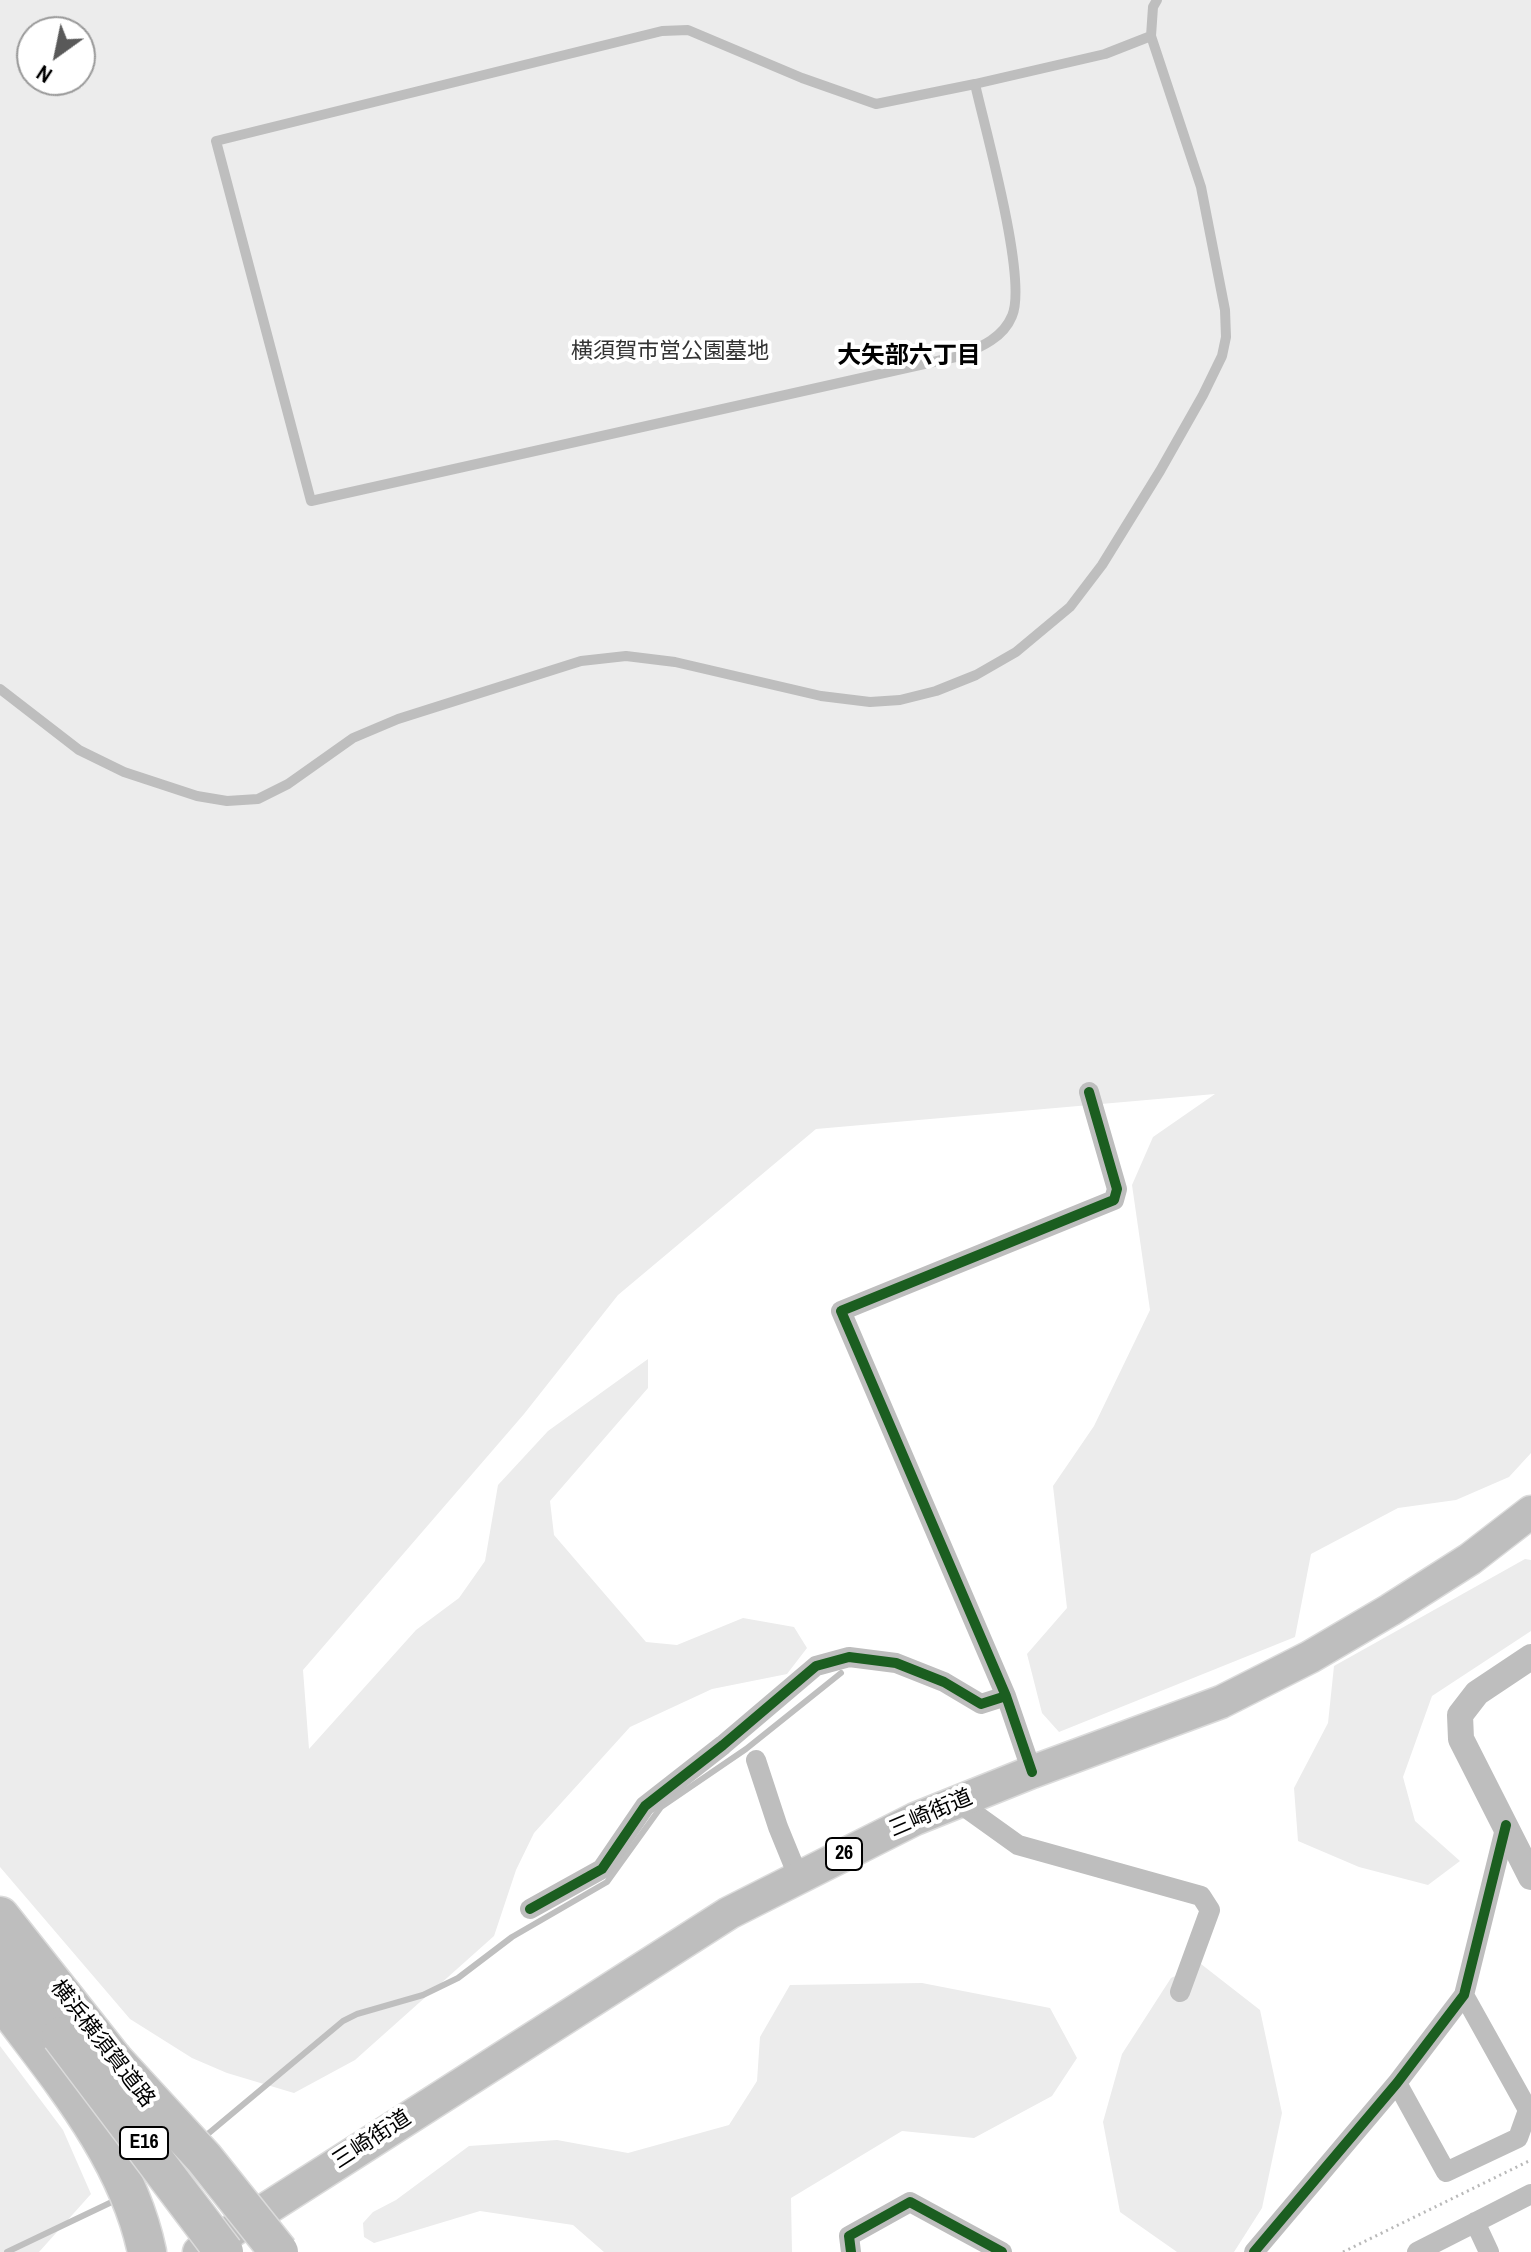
<!DOCTYPE html>
<html>
<head>
<meta charset="utf-8">
<style>
  body { margin:0 }
  #map { position:relative; width:1531px; height:2252px; overflow:hidden; background:#fff; font-family:"Archivo Narrow",sans-serif }
  canvas { display:block }
  .north { position:absolute; left:16px; top:16px; width:80px; height:80px; box-sizing:border-box; background:#fff; border:2px solid #999; border-radius:50%; rotate:213deg; font-size:22px; font-weight:700; line-height:32px; text-align:center; color:#000 }
  .north::after { content:''; display:block; margin:auto; width:28px; height:36px; background:#595959; clip-path:polygon(50% 0,100% 100%,50% 72%,0 100%) }
</style>
</head>
<body>
<div id="map">
<canvas width="1531" height="2252"></canvas>
<div class="north">N</div>
</div>
<script>
const c = document.querySelector('canvas').getContext('2d');
c.lineJoin = 'round';
function fill(path, color) {
  c.fillStyle = color;
  c.fill(path, 'evenodd');
}
function strokePath(path, color, width, dash) {
  c.strokeStyle = color;
  c.lineWidth = width;
  c.lineCap = dash ? 'butt' : 'round';
  c.setLineDash(dash || []);
  c.stroke(path);
}
function label(font, color, halo, rows, align = 'center') {
  c.font = font + ' "Archivo Narrow","Noto Sans JP",sans-serif';
  c.lineWidth = 8;
  c.setLineDash([]);
  c.textBaseline = 'middle';
  c.strokeStyle = halo;
  c.fillStyle = color;
  for (const [text, x, y, turn = 0] of rows) {
    c.save();
    c.translate(x, y);
    c.rotate((+turn || 0) * Math.PI / 180);
    c.textAlign = isNaN(turn) ? turn : align;
    if (halo) c.strokeText(text, 0, 0);
    c.fillText(text, 0, 0);
    c.restore();
  }
}
fill(new Path2D(`
  M0,0H1531V1453L1509,1477L1456,1500L1398,1508L1311,1554L1295,1637L1059,1732L1042,1713L1027,1654L1067,1608L1053,1486L1094,1426L1150,1310L1132,1185L1153,1137L1215,1094L816,1129L618,1295L524,1414L303,1670L309,1749L416,1630L459,1598L485,1561L498,1485L548,1431L648,1359V1388L550,1501L554,1535L646,1642L677,1645L743,1618L794,1627L807,1648L787,1674L712,1689L630,1727L534,1833L516,1870L494,1936L355,2060L294,2093L227,2073L192,2058L130,2019L0,1867ZM32,32H80V80H32Z
  M1525,1559L1531,1560V1631L1432,1696L1403,1777L1415,1821L1460,1861L1428,1885L1359,1867L1298,1841L1294,1788L1328,1723L1334,1666Z
  M1201,1964L1260,2010L1282,2113L1262,2208L1234,2252H1177L1120,2212L1103,2122L1122,2054L1171,1978Z
  M922,1983L1050,2008L1077,2058L1052,2096L974,2138L902,2131L791,2198L792,2252H604L573,2225L480,2211L374,2243L364,2237L363,2223L373,2212L396,2200L469,2146L557,2140L628,2153L729,2125L757,2081L760,2037L790,1985Z
  M0,2046L63,2130L91,2194L39,2252H0Z`), '#ececec');
strokePath(new Path2D(`
  M203,2138L343,2021L357,2014L423,1995L458,1978L512,1937L607,1882L661,1807L746,1749L841,1673
  M7,2252L116,2200`), '#bfbfbf', 6);
const primary = new Path2D(`
  M199,2252L729,1913L915,1819L1032,1772L1221,1702L1310,1657L1390,1610L1470,1559L1531,1512`);
const motorway = new Path2D(`
  M0,1916L113,2059
  M0,1959L45,2015
  M0,1998C58,2076 127,2155 147,2252`);
strokePath(primary, '#dbdbdb', 35);
strokePath(motorway, '#dbdbdb', 41);
strokePath(new Path2D(`
  M1343,2252L1531,2160`), '#b9b9b9', 3, [2, 4]);
strokePath(new Path2D(`
  M688,30L802,78L876,104L975,84C985,129 1028,280 1012,316C1003,338 981,347 960,356L311,501L216,141L662,31Z
  M975,84L1105,54L1151,36
  M0,689L79,750L124,772L197,796L227,801L258,799L288,784L353,738L398,719L581,661L626,656L675,662L821,696L870,702L900,700L936,691L976,675L1016,652L1070,607L1102,565L1160,471L1203,395L1222,356L1226,337L1225,310L1201,187L1151,36L1153,7L1157,0`), '#bebebe', 10);
strokePath(new Path2D(`
  M756,1760L778,1827L798,1876
  M1032,1772L1006,1696L841,1311L1114,1200L1117,1189L1089,1092
  M958,1802L1018,1845L1201,1896L1210,1910L1180,1992
  M530,1909L602,1869L645,1806L723,1745L816,1666L849,1657L896,1663L944,1682L981,1704L1006,1696
  M1397,2083L1446,2172L1518,2138L1528,2110L1464,1995
  M1475,2222L1489,2252
  M851,2252L849,2236L910,2202L1002,2252
  M1254,2252L1397,2083L1464,1995L1506,1825
  M1417,2252L1531,2194`), '#bebebe', 20);
strokePath(new Path2D(`
  M1531,1657L1477,1693L1460,1715L1461,1739L1531,1877`), '#bebebe', 26);
strokePath(primary, '#bebebe', 32);
strokePath(motorway, '#bebebe', 38);
const motorwayBridge = new Path2D(`
  M61,2036L224,2252
  M113,2059L204,2158L279,2252`);
strokePath(motorwayBridge, '#dbdbdb', 41, []);
strokePath(motorwayBridge, '#bebebe', 38);
strokePath(new Path2D(`
  M1032,1772L1006,1696L841,1311L1114,1200L1117,1189L1089,1092
  M530,1909L602,1869L645,1806L723,1745L816,1666L849,1657L896,1663L944,1682L981,1704L1006,1696
  M851,2252L849,2236L910,2202L1002,2252
  M1254,2252L1397,2083L1464,1995L1506,1825`), '#1b5e20', 10);
for (const [x, y, w] of [
  [844,1854,36],
  [144,2143,48]
]) {
  const box = new Path2D();
  box.roundRect(x - w / 2, y - 16, w, 32, 6);
  c.fillStyle = '#fff';
  c.fill(box);
  strokePath(box, '#000', 2);
}
label('bold 20px', '#000', null, [
  ["26",844,1854],
  ["E16",144,2143]
]);
label('22px', '#333', '#fff', [
  ["横須賀市営公園墓地",670,352]
]);
label('22px', '#000', '#fff', [
  ["三崎街道",931,1814,-23],
  ["横浜横須賀道路",102,2044,52],
  ["三崎街道",372,2140,-33]
]);
label('bold 24px', '#000', '#fff', [
  ["大矢部六丁目",909,357]
]);
</script>
</body>
</html>
